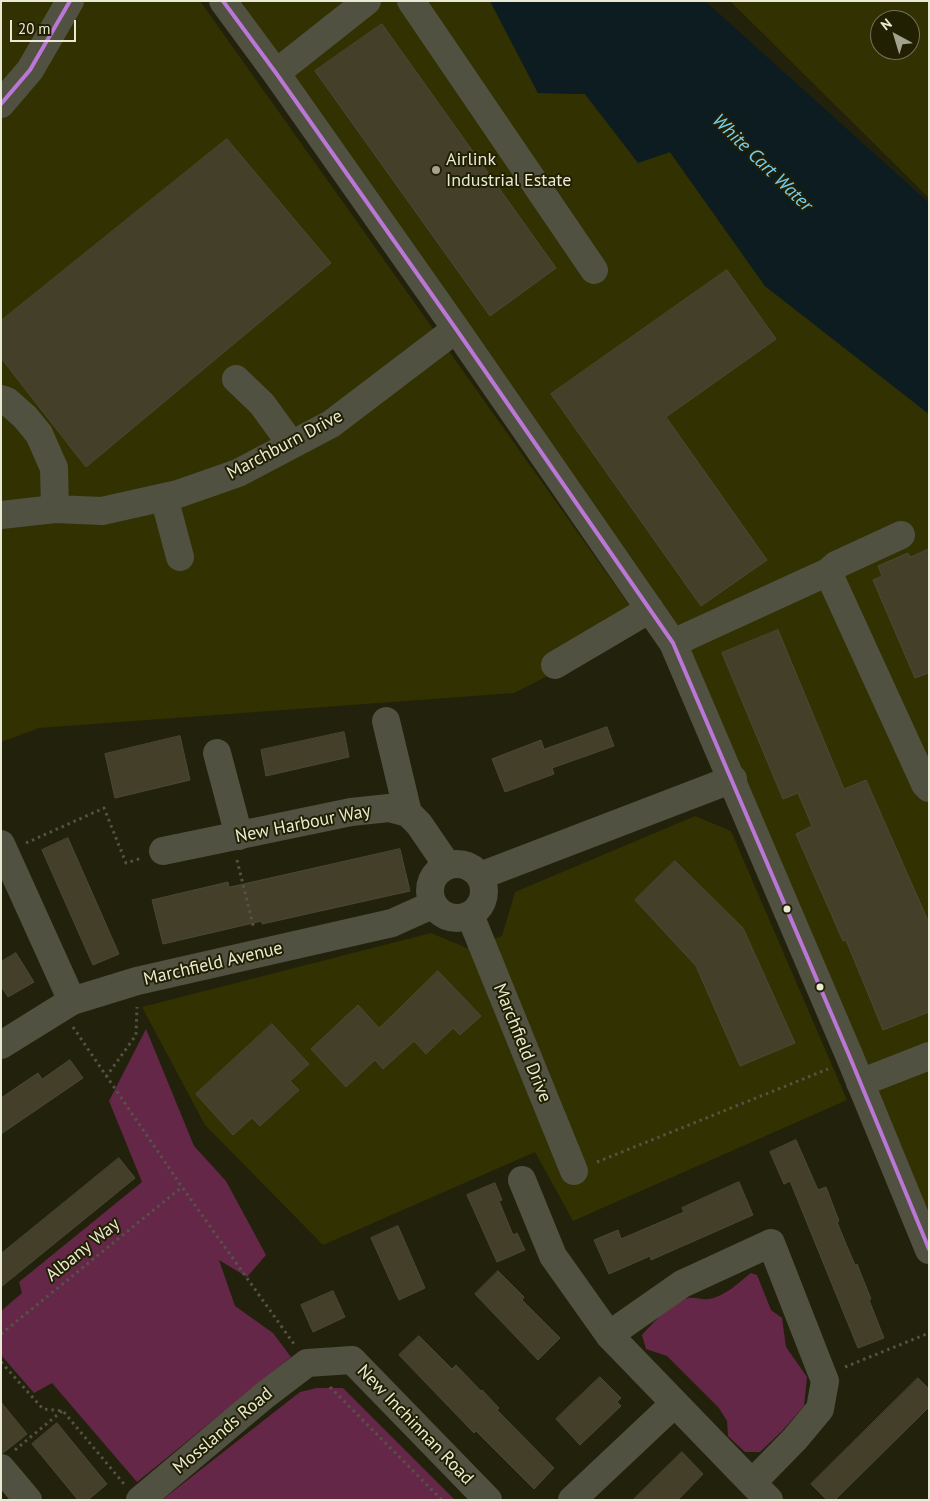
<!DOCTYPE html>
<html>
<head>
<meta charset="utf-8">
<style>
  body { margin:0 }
  #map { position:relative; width:930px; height:1501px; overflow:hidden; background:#22210b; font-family:"PT Sans",sans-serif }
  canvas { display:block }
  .frame { position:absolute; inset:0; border:2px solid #e9ead3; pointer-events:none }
  .north { position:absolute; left:870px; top:10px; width:50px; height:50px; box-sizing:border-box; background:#212003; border:1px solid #717156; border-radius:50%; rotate:321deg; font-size:14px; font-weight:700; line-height:20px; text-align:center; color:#e9ead3 }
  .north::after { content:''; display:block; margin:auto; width:18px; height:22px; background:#a3a48d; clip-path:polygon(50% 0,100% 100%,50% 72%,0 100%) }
  .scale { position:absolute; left:10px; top:20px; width:66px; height:22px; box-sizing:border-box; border:2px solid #e9ead3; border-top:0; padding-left:6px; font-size:15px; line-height:18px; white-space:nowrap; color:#e9ead3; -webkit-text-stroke:4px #212003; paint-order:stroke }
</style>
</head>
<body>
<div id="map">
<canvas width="930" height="1501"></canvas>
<div class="frame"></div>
<div class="north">N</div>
<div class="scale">20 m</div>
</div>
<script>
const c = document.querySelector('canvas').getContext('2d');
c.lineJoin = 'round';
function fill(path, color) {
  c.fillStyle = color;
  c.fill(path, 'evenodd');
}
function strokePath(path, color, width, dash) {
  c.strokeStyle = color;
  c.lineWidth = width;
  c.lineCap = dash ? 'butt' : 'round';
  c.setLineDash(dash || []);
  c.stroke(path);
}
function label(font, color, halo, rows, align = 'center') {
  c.font = font + ' "PT Sans",sans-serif';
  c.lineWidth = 4;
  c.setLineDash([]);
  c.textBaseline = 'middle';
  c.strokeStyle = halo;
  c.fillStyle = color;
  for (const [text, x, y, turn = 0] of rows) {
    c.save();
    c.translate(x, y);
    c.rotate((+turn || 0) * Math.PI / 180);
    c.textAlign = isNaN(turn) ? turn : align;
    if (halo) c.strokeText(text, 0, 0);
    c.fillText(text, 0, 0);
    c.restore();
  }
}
fill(new Path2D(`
  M1,1H200L645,627L514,693L39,728L1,742Z
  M241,1H490L538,93L585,94L638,162L670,152L765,286L929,414V1217L686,645Z
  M730,1H929V198ZM880,20H910V50H880Z
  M695,816L731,831L847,1100L573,1221L535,1152L323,1245L205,1125L142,1007L431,933L467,948L502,936L515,892Z`), '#323101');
fill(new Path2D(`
  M146,1029L194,1146L226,1181L266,1255L247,1277L219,1260L235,1306L273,1333L291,1357L137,1482L52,1383L34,1393L1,1355V1311L22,1293L19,1282L142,1182L109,1101Z
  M751,1273L757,1275L771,1310L782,1318L786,1347L807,1377L804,1406L782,1431L760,1452H745L728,1436L727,1421L719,1408L667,1356L646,1349L642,1335C653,1323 667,1307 682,1300C693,1295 699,1300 709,1299C726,1296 738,1283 751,1273Z
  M317,1388H343L455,1500H162L300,1392Z`), '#652748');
fill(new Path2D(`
  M490,1H705L929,203V414L765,286L670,152L638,163L585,94L538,93Z`), '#0c1c21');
const building = new Path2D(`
  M382,24L556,268L490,316L315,71Z
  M227,139L331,263L86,467L1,358V321Z
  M727,270L776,339L666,417L767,560L701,606L551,394Z
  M929,549V673L915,678L873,580L882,576L878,566L908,553L910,557Z
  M778,630L844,789L866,780L929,923V1012L883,1030L846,940L843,941L796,834L812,826L798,793L783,799L722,653Z
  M607,727L614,746L552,768L554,774L505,792L492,759L541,740L544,749Z
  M344,732L349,757L266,776L261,750Z
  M180,736L190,780L115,798L105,754Z
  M68,838L119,954L93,965L42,850Z
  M400,849L410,891L262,924V921L163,944L152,900L228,882L229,887Z
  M675,861L743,928L795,1043L740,1066L696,966L635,900Z
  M16,953L34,982L8,997L1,986V962Z
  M438,971L481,1016L460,1035L453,1028L426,1054L414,1041L383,1069L375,1060L346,1087L311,1049L358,1005L379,1028Z
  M272,1024L309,1064L290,1081L299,1090L260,1126L252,1118L233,1135L196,1094Z
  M70,1060L83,1078L1,1134V1098L38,1073L42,1079Z
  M796,1140L818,1190L826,1187L839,1221L837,1222L846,1244L855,1265L857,1264L871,1299L869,1300L884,1338L858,1348L790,1181L784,1184L770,1152Z
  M119,1158L135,1178L1,1287V1254Z
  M739,1182L753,1215L651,1260L650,1256L609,1274L594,1240L618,1230L621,1239L684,1212L682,1208Z
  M495,1183L502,1200L499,1201L513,1235L517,1233L525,1250L497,1262L467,1195Z
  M398,1226L425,1288L399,1300L371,1238Z
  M498,1271L524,1297L522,1300L560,1338L538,1360L475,1294Z
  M333,1291L345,1317L313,1332L301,1305Z
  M419,1336L452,1369L456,1365L481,1391L482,1390L499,1408L497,1410L554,1468L534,1489L476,1431L474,1433L399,1355Z
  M600,1377L621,1398L617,1402L621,1406L580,1445L556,1419Z
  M918,1378L929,1389V1407L835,1500H827L811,1484Z
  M1,1402L27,1434L3,1453H1Z
  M57,1423L107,1484L88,1500H78L32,1444Z
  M682,1452L703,1474L678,1500H633Z`);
fill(building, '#443f29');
strokePath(building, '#4b4836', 1);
strokePath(new Path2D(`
  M26,843L104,808L126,863L142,858
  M237,860L254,929
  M73,1027L182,1187L294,1344
  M106,1077L136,1035L137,1007
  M597,1162L828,1069
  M1,1334L182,1187
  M1,1362L43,1409L63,1411L124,1484
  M845,1367L929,1333
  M330,1387L442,1500
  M15,1450L62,1411`), '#545446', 3, [2.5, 4]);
strokePath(new Path2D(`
  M223,1L276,73L456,329L673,643L849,1055L929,1250
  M411,1L594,270
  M276,73L367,1
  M1,104L30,70L70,1
  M236,379L262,404L291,444
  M1,399L7,401L25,417L39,434L54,468L55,509
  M164,497L180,557
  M1,515L55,509L102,511L178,494L238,473L331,424L456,329
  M828,572L925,784L929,788
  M673,643L828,572L836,565L901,535
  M555,665L650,609
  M386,721L408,813
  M217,753L239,836
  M1,844L72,1001
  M163,851L351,812L389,808L408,813L419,824L447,865
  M430 891a27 27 0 1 1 54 0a27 27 0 1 1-54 0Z
  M480,876L733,779
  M470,915L574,1171
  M1,1045L72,1001L137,981L392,923L432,905
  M860,1083L929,1056
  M522,1180L553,1256L609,1335
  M771,1243L825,1381L820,1409L795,1439L752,1483L609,1335L682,1284Z
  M1,1468L28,1500
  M752,1483L769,1500
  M140,1500L265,1395L307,1363L352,1360L488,1500
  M572,1500L675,1403`), '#515141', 28);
strokePath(new Path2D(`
  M223,1L276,73L456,329L673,643L849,1055L929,1249
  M1,104L30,70L70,1`), '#ba77d6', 4);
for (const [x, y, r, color] of [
  [436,170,5,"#a3a48d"],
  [787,909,4.5,"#e9ead3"],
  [820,987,4.5,"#e9ead3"]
]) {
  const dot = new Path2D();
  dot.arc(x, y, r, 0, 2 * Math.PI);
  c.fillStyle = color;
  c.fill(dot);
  strokePath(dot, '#212003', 2);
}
label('18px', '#e9ead3', '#212003', [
  ["Airlink",446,160],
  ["Industrial Estate",446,181]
], 'left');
label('18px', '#e9ead3', '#212003', [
  ["Marchburn Drive",285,445,-28],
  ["New Harbour Way",303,824,-11],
  ["Marchfield Avenue",213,964,-13],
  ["Marchfield Drive",522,1043,68],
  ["Albany Way",83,1250,-39],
  ["New Inchinnan Road",415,1425,46],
  ["Mosslands Road",223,1431,-40]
]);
label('italic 19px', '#76cdf1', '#212003', [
  ["White Cart Water",762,163,44]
]);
</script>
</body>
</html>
